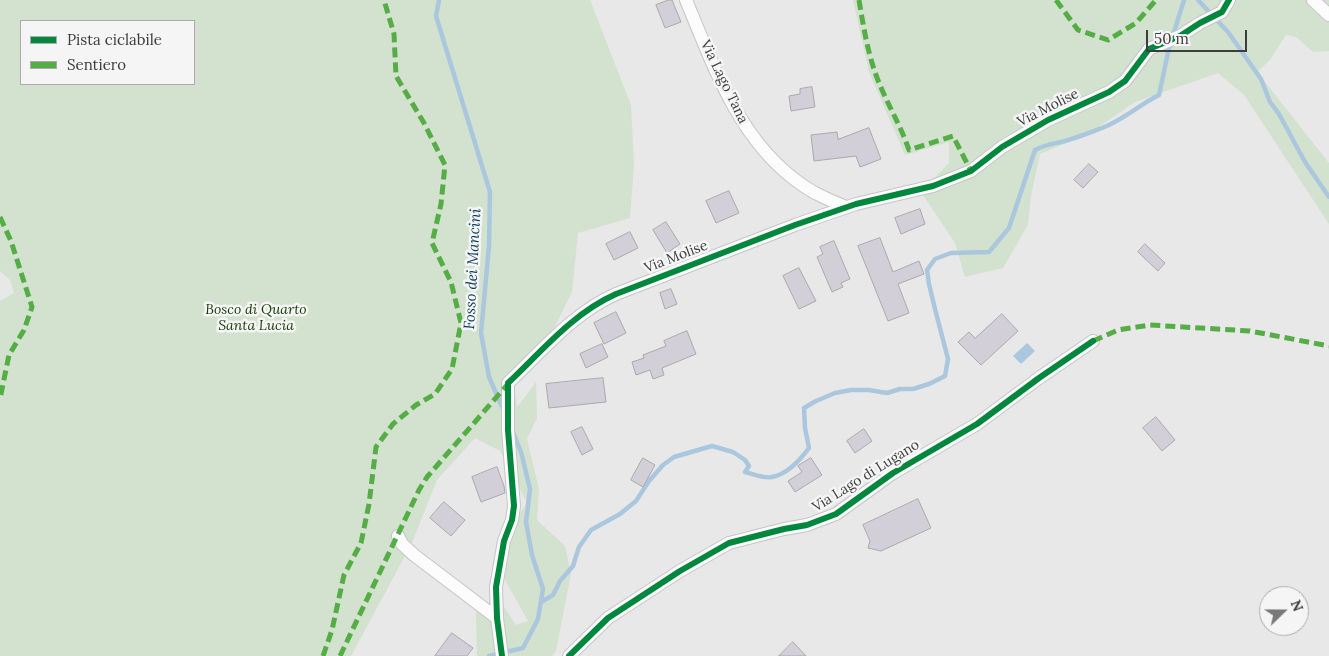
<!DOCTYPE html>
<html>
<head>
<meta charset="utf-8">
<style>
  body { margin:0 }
  #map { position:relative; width:1329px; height:656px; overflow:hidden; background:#e8e8e9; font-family:Lora,serif }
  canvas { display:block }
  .legend { position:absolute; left:20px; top:20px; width:175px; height:65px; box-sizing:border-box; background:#f5f5f6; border:1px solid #ababac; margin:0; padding:6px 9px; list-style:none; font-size:15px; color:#3d3d3d }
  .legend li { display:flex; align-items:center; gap:10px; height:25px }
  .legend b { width:25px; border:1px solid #ababac }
  .north { position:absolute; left:1259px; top:586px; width:50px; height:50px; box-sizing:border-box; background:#f5f5f6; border:1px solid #ababac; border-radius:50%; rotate:68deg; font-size:14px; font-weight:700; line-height:20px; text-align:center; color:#3d3d3d }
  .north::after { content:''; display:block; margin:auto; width:18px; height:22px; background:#797979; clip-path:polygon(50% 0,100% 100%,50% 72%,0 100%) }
  .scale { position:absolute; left:1146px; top:30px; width:101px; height:22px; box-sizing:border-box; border:2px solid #3d3d3d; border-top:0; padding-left:6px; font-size:15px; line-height:18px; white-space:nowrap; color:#3d3d3d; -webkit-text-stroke:4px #f5f5f6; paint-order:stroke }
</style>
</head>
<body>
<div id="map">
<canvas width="1329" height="656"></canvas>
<ul class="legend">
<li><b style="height:6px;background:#00873e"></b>Pista ciclabile</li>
<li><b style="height:6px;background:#55ad46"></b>Sentiero</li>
</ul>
<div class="north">N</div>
<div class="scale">50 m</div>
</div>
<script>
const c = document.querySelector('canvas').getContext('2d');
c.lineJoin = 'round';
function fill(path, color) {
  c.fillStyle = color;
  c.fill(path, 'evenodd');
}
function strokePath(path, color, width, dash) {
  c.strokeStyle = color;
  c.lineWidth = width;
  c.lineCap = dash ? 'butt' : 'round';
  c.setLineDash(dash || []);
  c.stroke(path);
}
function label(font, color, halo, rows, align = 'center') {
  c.font = font + ' Lora,serif';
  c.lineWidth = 5;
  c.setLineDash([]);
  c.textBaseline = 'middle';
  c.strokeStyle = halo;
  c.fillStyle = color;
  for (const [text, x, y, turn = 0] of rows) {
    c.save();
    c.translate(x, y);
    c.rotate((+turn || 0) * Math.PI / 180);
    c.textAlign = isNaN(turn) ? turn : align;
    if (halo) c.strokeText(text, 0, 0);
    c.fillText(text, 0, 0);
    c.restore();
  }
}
fill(new Path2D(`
  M0,0H590L631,105L634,165L630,218L578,233L572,292L546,345L512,370L517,407L536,382L537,418L527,439L539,489L537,520L565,546L571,574L556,651L552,656H477L476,612L501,602L516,625L528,621L505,580L508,530L527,503L500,451L475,438L437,480L412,543L351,656H0V301L14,293L10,280L0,271ZM21,21H194V84H21Z
  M853,0H1329V51L1313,52L1296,37L1286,35L1270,60L1257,72L1329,163V224L1244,95L1218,73L1135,102L1090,133L1040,154L1031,196L1028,225L1003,268L965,277L955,243L921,192L949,163V142L905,155L869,72Z`), '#d3e1cf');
fill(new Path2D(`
  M1027,343L1035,351L1021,364L1013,356Z`), '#aac7de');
strokePath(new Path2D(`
  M439,0L436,16L490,192L489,246L481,333L489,377L504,411
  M1198,0L1228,32L1261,79L1270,102L1279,114L1305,162L1329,197
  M541,602L553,595L560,581L573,566L579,547L591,530L620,514L636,501L649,481L663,465L674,457L712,446L733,452L745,460L749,466L745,472C753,474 764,479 772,477C788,474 800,460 809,448L805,428L804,408L816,401L835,393L851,390H869L887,393L900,389H913L929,384L945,376L948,359L935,309L929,284L927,270L935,259L951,253L989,252L1009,228L1035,150C1044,145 1051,144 1061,142C1074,139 1089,133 1102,128C1123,120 1139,105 1159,95L1169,48L1184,0
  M489,656L523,648L538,619L543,589L532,555L526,522L530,489L521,452L513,432`), '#aac7de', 4.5);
const building = new Path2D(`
  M669,0H672L681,22L665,28L656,5Z
  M812,87L815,107L791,111L789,96L800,94V89Z
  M869,128L881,159L860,167L856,156L814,161L811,135L837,132L838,139Z
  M1089,164L1098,172L1083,188L1074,180Z
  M729,191L739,213L716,223L706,201Z
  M920,209L925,224L901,234L895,218Z
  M666,222L680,244L667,253L653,230Z
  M630,232L638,248L614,260L606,244Z
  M880,238L893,272L919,261L924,274L898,284L909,313L888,321L858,246Z
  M834,241L850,279L841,283L843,287L832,292L817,257L823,254L820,247Z
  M1145,244L1165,263L1158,271L1138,252Z
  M799,268L816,301L799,309L783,276Z
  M671,289L677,304L665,309L660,293Z
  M616,312L626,333L604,344L594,323Z
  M1002,314L1018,331L981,365L958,342L969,332L975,338Z
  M687,331L696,354L662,368L664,375L653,379L650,370L636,375L632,362L644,358L643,355L666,346L664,341Z
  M602,344L608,357L586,368L580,354Z
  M603,378L606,402L549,408L546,384Z
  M1156,417L1175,440L1162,451L1143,428Z
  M582,427L593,449L582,455L571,432Z
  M864,429L872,441L855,453L847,441Z
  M643,458L655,465L643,487L631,480Z
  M811,458L822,475L795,492L788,481L802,472L798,466Z
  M497,467L504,486L505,493L481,502L472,477Z
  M918,499L931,528L881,551L868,548L870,541L863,525Z
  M444,502L465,520L451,536L430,518Z
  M452,633L473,648L467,656H435Z
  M793,642L806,656H779Z`);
fill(building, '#d2cfd8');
strokePath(building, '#a9a9aa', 1);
const minor = new Path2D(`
  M686,0C716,72 743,152 815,193C825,198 836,203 846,207
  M1313,0L1329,15
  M398,536L402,544L414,555L497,618
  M502,656L497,618L496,587L504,541L512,520L514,506L508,430V383C542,351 573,313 616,294L795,225L856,204L933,186L971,171L1002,147L1048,120L1109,92L1125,81L1149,49L1180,36L1200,23L1222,12L1229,0
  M569,656L608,618L680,571L729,543L784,529L807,525L836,514L893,473L977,424L1039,378L1093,341`);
strokePath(minor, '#c5c5c6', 14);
strokePath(minor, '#fcfcfc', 12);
strokePath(new Path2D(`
  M859,0C863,24 867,49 875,72C884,99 900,123 909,150L953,136L971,171
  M1056,0L1078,30L1108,40L1136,23L1156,0
  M0,217L11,241L32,307L24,330L9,355L0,399
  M1093,341L1118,330L1150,325L1250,331L1329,346
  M323,656L332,630L344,575L361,543L369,504L376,447L393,424L416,405L435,394L452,369L461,323L451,282L432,243L441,204L445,165L424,123L396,76L394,34L384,0
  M340,656L419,490L427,477L508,384`), '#55ad46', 5, [10, 5]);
strokePath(new Path2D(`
  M502,656L497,618L496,587L504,541L512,520L514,506L508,430V383C542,351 573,313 616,294L795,225L856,204L933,186L971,171L1002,147L1048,120L1109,92L1125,81L1149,49L1180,36L1200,23L1222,12L1229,0
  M569,656L608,618L680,571L729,543L784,529L807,525L836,514L893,473L977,424L1039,378L1093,341`), '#00873e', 6);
label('14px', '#3d3d3d', '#f5f5f6', [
  ["Via Lago Tana",724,82,64],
  ["Via Molise",1048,108,-27],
  ["Via Molise",676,257,-21],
  ["Via Lago di Lugano",866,476,-32]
]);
label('italic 14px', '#153c02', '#f5f5f6', [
  ["Bosco di Quarto",256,310],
  ["Santa Lucia",256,326]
]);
label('italic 15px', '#0a3c5c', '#f5f5f6', [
  ["Fosso dei Mancini",473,269,-87]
]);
</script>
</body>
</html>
